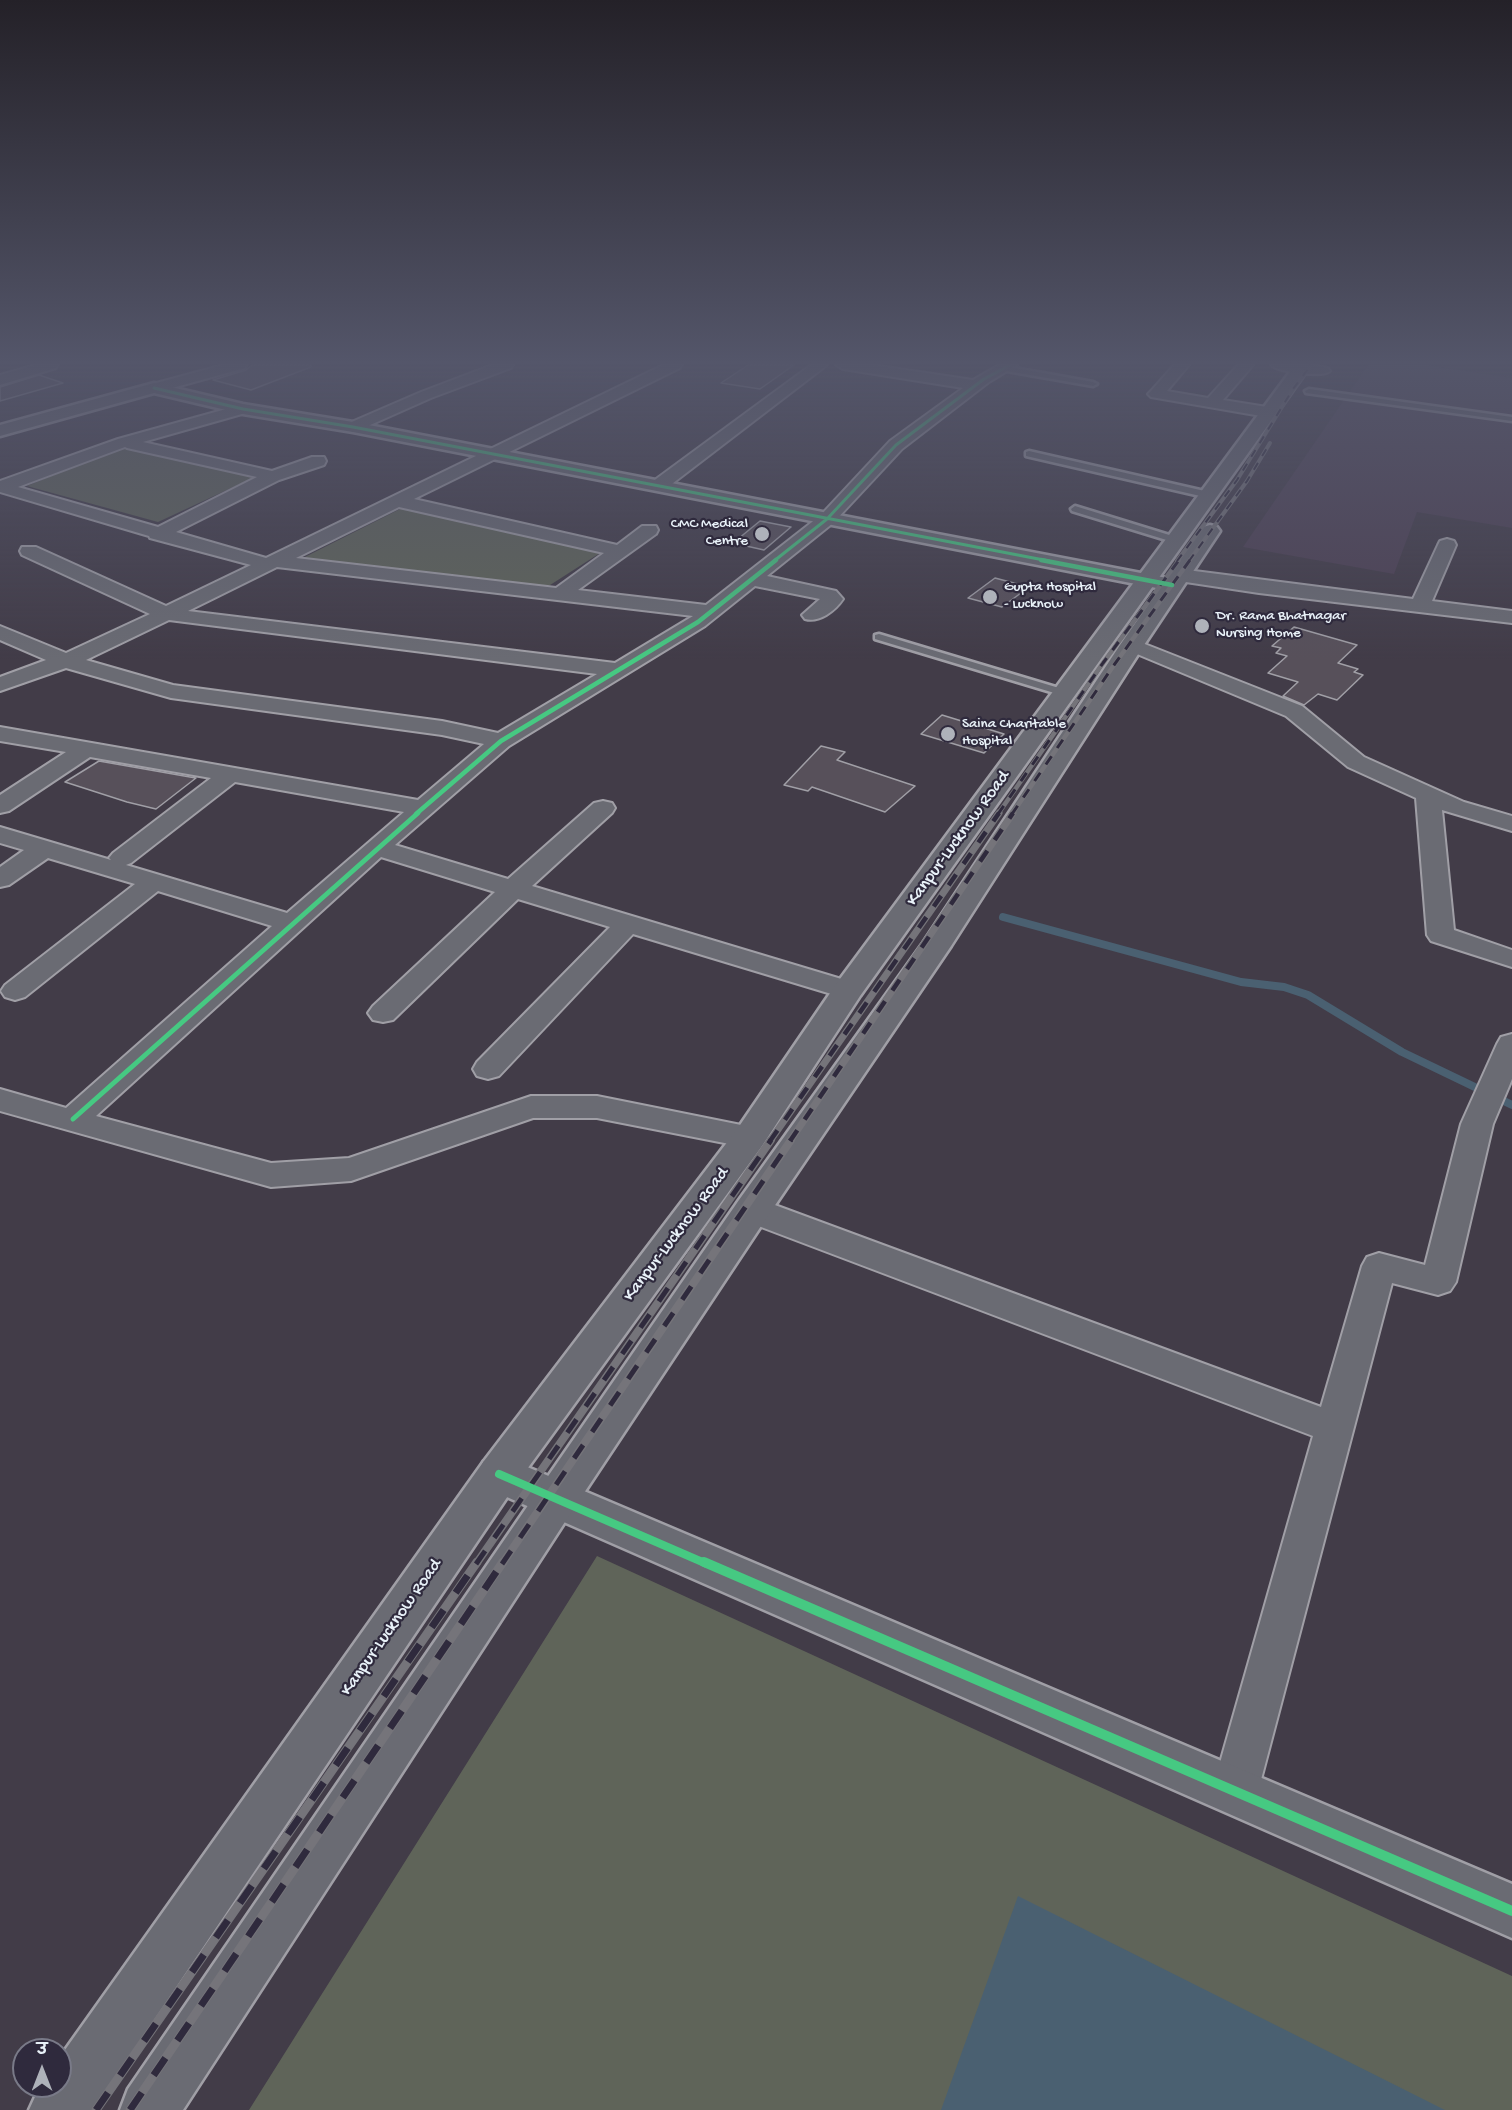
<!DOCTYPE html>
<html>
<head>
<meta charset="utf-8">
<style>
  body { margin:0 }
  #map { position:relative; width:1512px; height:2110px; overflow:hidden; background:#423c48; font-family:"Gochi Hand","Playpen Sans Deva",sans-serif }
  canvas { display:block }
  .north { position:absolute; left:12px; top:2038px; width:60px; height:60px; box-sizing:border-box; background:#2f2a3d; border:2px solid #797a88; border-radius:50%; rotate:0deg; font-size:16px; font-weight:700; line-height:24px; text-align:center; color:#e8f1f8 }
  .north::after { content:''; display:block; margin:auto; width:21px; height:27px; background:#aeb2ba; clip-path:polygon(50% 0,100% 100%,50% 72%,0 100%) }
</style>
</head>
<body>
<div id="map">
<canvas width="1512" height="2110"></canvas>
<div class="north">उ</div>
</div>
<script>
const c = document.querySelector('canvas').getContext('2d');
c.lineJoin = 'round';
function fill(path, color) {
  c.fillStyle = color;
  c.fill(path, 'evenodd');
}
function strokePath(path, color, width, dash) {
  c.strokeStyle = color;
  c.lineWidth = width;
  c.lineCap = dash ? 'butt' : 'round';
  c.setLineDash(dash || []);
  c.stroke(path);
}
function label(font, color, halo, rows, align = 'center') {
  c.font = font + ' "Gochi Hand",sans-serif';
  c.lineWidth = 4.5;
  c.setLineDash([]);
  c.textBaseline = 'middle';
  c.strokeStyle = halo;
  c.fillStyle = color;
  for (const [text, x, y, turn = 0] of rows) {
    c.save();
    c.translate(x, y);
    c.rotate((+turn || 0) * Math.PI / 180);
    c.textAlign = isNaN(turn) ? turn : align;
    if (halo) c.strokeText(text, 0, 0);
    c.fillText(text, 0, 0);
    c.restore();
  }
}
fill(new Path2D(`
  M1368,365H1426L1512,378V528L1417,512L1394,574L1243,547Z`), '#4d4154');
fill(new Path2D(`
  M129,444L257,476L158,522L27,486Z
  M404,507L600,553L547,587L297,561Z
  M597,1556L1512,1976V2110H249Z`), '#5f6459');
fill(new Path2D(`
  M1018,1896L1445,2110H941Z`), '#4a6071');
strokePath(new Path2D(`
  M1003,917L1241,982L1284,987L1308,995L1402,1052L1512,1105`), '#4a6071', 8);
const building = new Path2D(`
  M252,365H311V367L251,390L213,380L246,370Z
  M748,365H794L760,389L721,383Z
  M39,375L63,383L0,401V387Z
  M760,521L791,527L764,550L733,543Z
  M995,578L1029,587L1002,607L968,598Z
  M1294,627L1357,645L1338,663L1358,669L1354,672L1363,675L1337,700L1318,694L1304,705L1283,696L1298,682L1268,673L1287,656L1276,653L1281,648L1272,646Z
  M942,715L1004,734L984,753L921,734Z
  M821,746L845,752L837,760L915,786L885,812L812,787L808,791L784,785Z
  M99,761L190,777L196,778L156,809L127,802L65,782Z`);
fill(building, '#57505a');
strokePath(building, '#a09fa6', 1.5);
const lane = new Path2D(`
  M1004,366L1093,382L1097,384L1093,386L1001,370Z
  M1309,389L1512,417V421L1306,393L1305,391Z
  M1029,451L1209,492L1213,495L1209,498L1026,456V452Z
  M1075,506L1179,538L1181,540L1173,542L1072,511L1071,509Z
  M879,634L1069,691L1070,693L1065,696L1061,695L875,639V635Z`);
const street = new Path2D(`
  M35,365H58L56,368L0,385V375Z
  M223,365H247L245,368L154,393L146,388L149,385Z
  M492,365H513L511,368L431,398L359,430L353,432L345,427L347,424L421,392Z
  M663,365H682L680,368L414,499L617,545L642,526H656L658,530L656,534L578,590L706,605L821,515L890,441L963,388L843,369L836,365H873L973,380L999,365H1017L989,382L902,449L833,523L767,576L836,591L843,599C835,611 819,623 805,619L802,615L820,599L755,586L705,626L509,746L395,845L508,879L594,803L603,801L612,803L615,808L612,813L532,886L858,984L862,990L858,996L848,999L838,996L633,934L499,1076L488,1079L477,1076L473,1069L477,1062L610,927L518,899L393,1020L383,1022L373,1020L368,1013L373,1006L495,892L381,857L96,1116L271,1163L349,1158L531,1096H597L761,1129L766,1137L761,1145L750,1148L597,1118H533L351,1181L271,1187L0,1111V1089L66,1108L272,926L158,891L25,997L15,1000L5,997L1,991L5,985L135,884L48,858L9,885L0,887V867L24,850L0,843V827L111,860L109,858L113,853L211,778L90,757L9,811L0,813V795L66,752L0,741V727L418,800L484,744L442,735L171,698L66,668L0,691V677L46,660L0,640V626L66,653L150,614L22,555L20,551L22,547H36L166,606L251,565L150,538L149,536L0,492V481L118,439L237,406H249L251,409L249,412L143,442L272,471L312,457H324L326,461L324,465L279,480L176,532L266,558ZM125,447L127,448L257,477L158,527L18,487ZM399,507L604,553L556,588L296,558ZM277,567L693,616L615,663L188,611ZM169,620L597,674L498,733L442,721L173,685L86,660ZM235,782L404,812L287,913L126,865L131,863Z
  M811,365H827L664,490H652L649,486L652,482Z
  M1174,365H1189L1167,391L1208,398L1238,365H1253L1223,400L1267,407L1275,412L1267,417L1151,397L1148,394L1151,391Z
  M1271,365H1312L1328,368L1330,371C1324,378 1277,372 1271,365Z
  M1447,539L1454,541L1456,545L1432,601L1512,611V623L1259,593L1179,581L1172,579L1169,575L1172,571L1179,569L1413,599L1438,545L1440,541Z
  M1132,639L1302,706L1364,757L1464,802L1512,816V831L1442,810L1454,930L1512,950V967L1431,941L1427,935L1416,798L1348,767L1286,716L1125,649L1122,645L1125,641Z
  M1512,1034V1079L1493,1124L1456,1282L1450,1291L1438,1295L1392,1283L1258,1791L1251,1807L1235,1814L1219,1807L1212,1791L1313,1436L740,1219L735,1210L740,1201L752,1198L764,1201L1321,1407L1362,1266L1367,1257L1379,1253L1425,1265L1461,1124L1497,1044L1501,1037Z`);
const secondary = new Path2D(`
  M154,383L243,404L353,422L1172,579L1180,580L1183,585L1180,590L1172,591L353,432L243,414L154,393L0,436V425Z
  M499,1455L1512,1884V1938L484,1487L477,1474L484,1461Z`);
const highway = new Path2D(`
  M1295,365H1311L860,996L762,1146L514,1487L93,2110H29L40,2086H60V2057L484,1461L738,1128L837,983Z
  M1210,525L1217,527L1220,531L1144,645L951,946L765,1220L572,1511L183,2110H120L128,2089L542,1485L739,1200L923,943L1120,645L1203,527Z`);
strokePath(lane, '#a09fa6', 5);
strokePath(street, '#a09fa6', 4);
strokePath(secondary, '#a09fa6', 5);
strokePath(highway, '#a09fa6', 5);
fill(lane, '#6a6b73');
fill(street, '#6a6b73');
fill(secondary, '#6a6b73');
fill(highway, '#6a6b73');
const railFar4 = new Path2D(`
  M1177,561L1237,480L1293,389L1311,365
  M1189,561L1247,481L1270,443`);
const railFar3 = new Path2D(`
  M998,814L1103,663L1179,560
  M1012,814L1114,665L1190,560`);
const railFar2 = new Path2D(`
  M770,1141L999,813
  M790,1141L1013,813`);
const railFar1 = new Path2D(`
  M476,1564L771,1140
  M502,1564L791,1140`);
const rail = new Path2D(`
  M96,2110L477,1562
  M130,2110L503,1562`);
strokePath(railFar4, '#75747a', 4);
strokePath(railFar3, '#75747a', 4.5);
strokePath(railFar2, '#75747a', 7);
strokePath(railFar1, '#75747a', 8);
strokePath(rail, '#75747a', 9);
strokePath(railFar4, '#2f2a3d', 2, [8]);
strokePath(railFar3, '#2f2a3d', 3, [10]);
strokePath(railFar2, '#2f2a3d', 4.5, [13]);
strokePath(railFar1, '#2f2a3d', 5, [16]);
strokePath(rail, '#2f2a3d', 7, [21]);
strokePath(new Path2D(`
  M154,388L243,409L353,427L1049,561
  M774,561L827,519L896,445L984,379L1010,365`), '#46c982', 3);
strokePath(new Path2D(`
  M1041,560L1172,585
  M416,814L501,741L698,622L776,560`), '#46c982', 4.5);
strokePath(new Path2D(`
  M73,1119L418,813`), '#46c982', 5);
strokePath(new Path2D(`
  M499,1474L707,1564`), '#46c982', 8);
strokePath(new Path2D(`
  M704,1562L1512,1911`), '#46c982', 10);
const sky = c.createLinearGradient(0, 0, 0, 660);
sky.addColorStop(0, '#242128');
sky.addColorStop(0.55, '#54566a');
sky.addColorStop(1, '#54566a00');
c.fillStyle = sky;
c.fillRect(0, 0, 1512, 660);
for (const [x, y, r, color] of [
  [762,534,8,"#aeb2ba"],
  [990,597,8,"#aeb2ba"],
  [1202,626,8,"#aeb2ba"],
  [948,734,8,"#aeb2ba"]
]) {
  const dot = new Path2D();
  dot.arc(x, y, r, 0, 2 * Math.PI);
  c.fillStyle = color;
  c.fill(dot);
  strokePath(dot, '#2f2a3d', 2);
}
label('15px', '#e8f1f8', '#2f2a3d', [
  ["CMC Medical",748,525,"right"],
  ["Centre",748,542,"right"],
  ["Gupta Hospital",1004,588],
  ["- Lucknow",1004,605],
  ["Dr. Rama Bhatnagar",1216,617],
  ["Nursing Home",1216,634],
  ["Saina Charitable",962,725],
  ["Hospital",962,742]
], 'left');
label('18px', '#e8f1f8', '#2f2a3d', [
  ["Kanpur-Lucknow Road",959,839,-54],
  ["Kanpur-Lucknow Road",677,1235,-53],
  ["Kanpur-Lucknow Road",392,1628,-55]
]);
</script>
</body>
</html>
